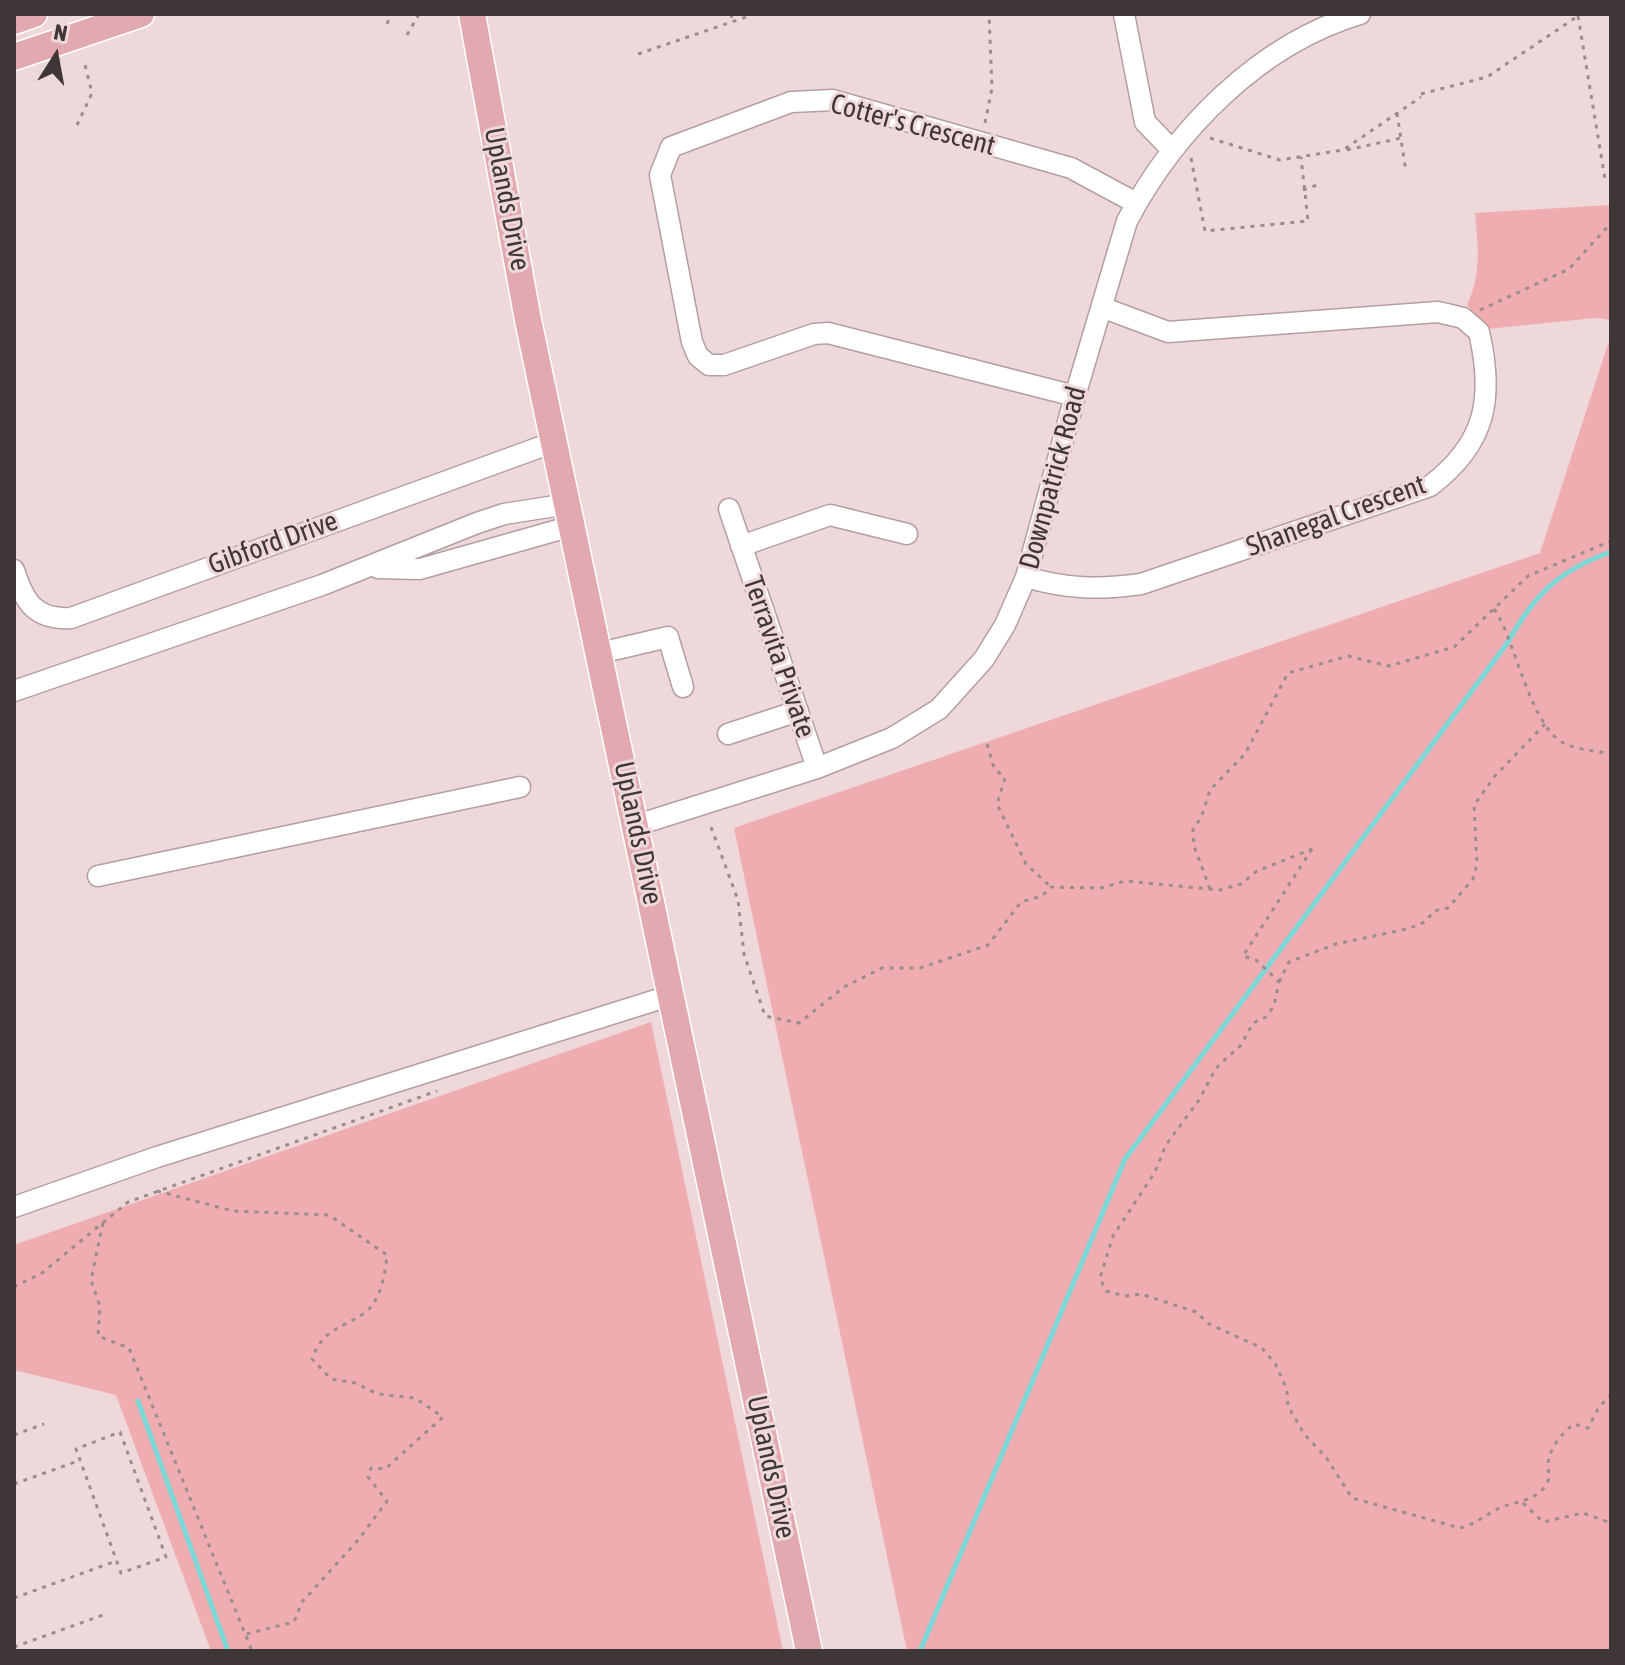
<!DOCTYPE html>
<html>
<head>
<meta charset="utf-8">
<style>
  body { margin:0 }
  #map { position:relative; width:1625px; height:1665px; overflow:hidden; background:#efd8da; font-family:"Asap Condensed",sans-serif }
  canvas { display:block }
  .frame { position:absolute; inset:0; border:16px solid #3f3737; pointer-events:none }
  .north { position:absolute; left:16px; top:16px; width:80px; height:80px; -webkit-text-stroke:6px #efd8da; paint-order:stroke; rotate:11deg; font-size:22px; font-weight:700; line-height:32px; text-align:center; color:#3f3737 }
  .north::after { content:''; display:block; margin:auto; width:28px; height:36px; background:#3f3737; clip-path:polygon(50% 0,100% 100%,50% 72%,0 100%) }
</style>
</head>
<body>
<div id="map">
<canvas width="1625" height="1665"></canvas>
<div class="frame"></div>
<div class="north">N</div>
</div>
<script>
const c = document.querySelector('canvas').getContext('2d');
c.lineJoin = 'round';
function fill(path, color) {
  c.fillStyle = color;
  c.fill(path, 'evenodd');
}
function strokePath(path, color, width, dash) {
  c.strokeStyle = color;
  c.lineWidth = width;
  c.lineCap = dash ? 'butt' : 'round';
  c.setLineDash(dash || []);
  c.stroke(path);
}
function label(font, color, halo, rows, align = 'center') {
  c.font = font + ' "Asap Condensed",sans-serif';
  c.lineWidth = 6;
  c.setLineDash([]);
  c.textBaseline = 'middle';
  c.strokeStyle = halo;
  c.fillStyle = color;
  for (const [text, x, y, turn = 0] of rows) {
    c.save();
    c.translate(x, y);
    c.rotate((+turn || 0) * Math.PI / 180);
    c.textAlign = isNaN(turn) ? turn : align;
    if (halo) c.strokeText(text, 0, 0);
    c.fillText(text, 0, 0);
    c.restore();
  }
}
fill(new Path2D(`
  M1611,205V320L1595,318L1487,329L1467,305C1482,273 1478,246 1475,213Z
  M1611,335V1651H907L734,828L1540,553Z
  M651,1022L783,1651H211L116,1395L14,1370V1245Z`), '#efacb1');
strokePath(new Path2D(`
  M138,1401L228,1651
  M920,1651L1125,1159L1508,642C1534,595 1559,570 1611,552`), '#7cd8d6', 5);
const minor = new Path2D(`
  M1124,14L1145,122L1172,150
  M1075,396L828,333L814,334L724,365H709L698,356L692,342L660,175L671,147L791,102L833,100L1071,168L1136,203
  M729,509L817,768
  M741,546L830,515L907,534
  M378,568L420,569L572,526
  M14,570C24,601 34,620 71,618L554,442
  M1026,577C1066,589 1100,590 1141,584L1430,486C1487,443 1494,397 1479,332L1463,318L1438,312L1168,332L1104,308
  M600,653L668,637L683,687
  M14,691L322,585L477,523L504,514L568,504
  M728,734L798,711
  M637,825L817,768L892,738L939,709L984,659L1005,625L1026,577L1075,396L1127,221C1175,130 1259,44 1360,14
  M98,876L520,787
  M14,1207L157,1157L672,995`);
const major = new Path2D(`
  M472,14L528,320L809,1651
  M14,21L34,14
  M14,57L141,14`);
strokePath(minor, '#b49fa0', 23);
strokePath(major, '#fff', 29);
strokePath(new Path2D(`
  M731,14L733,23
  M1578,16L1605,179H1611
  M387,24L391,14
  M407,35L419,14
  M638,54L755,14
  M1421,94L1487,77L1581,14
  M1397,113L1406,172
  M985,123L992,88L989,14
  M77,125L92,93L85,65
  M1210,138L1280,160L1343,150L1421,97
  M1347,150L1401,138
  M1191,158L1205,231L1308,221L1301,157
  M1303,190L1317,185
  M1480,310L1569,269L1611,223
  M1494,609C1516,639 1530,732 1568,745C1581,750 1597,751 1611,754
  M987,744L994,768L1005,778L997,804L1026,864L1051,887
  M711,827L738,900L744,954L765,1016L799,1023L844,987L882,968H920L988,945L1021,902L1042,896L1051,887L1101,888L1125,881L1220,890L1241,884L1257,871L1312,849
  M1312,849L1243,956L1256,960L1279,982L1274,1006L1266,1017L1253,1023L1241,1045L1216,1068L1199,1100L1166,1145L1155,1172L1113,1236L1100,1278L1106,1291L1125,1296L1141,1294L1196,1312L1209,1324L1262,1348L1276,1365L1287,1390L1288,1406L1304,1434L1326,1457L1352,1498L1460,1528C1478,1524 1489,1511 1505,1506C1520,1501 1539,1499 1547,1483C1551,1475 1548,1473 1548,1465C1549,1448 1562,1433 1574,1424L1588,1428L1599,1407L1611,1395
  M1210,889L1194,846L1193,829L1201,818L1210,790L1245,754L1288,673L1348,656L1389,666L1454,647L1528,576L1611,541
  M1279,982L1289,962L1336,944L1407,929L1425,922L1434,911L1448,908L1473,879L1477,864L1474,805L1495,776L1545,724
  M157,1191L233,1211L329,1215L387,1255C385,1274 381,1302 363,1314C340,1329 323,1329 312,1359L331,1379L355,1383L378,1394L415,1398L443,1417L385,1469L371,1468L368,1477L387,1501L359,1539L302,1602L294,1622L246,1634
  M103,1223L91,1280L100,1307L98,1336L129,1348L252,1651
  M14,1287L42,1273L128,1202L437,1091
  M120,1432L166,1557L121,1573L76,1449Z
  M14,1435L44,1424
  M14,1484L78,1461
  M1523,1503L1543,1522L1583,1513L1611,1523
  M14,1598L116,1561
  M14,1647L103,1615`), '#9b8c8d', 3, [4, 6]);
strokePath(minor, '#fff', 20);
strokePath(major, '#e2a9b0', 26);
label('28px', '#3f3737', '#efd8da', [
  ["Cotter's Crescent",913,125,15],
  ["Uplands Drive",507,199,79],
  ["Downpatrick Road",1053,478,-75],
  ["Shanegal Crescent",1336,516,-20],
  ["Gibford Drive",273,543,-20],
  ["Terravita Private",779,657,71],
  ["Uplands Drive",638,833,78],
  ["Uplands Drive",771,1467,78]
]);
</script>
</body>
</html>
